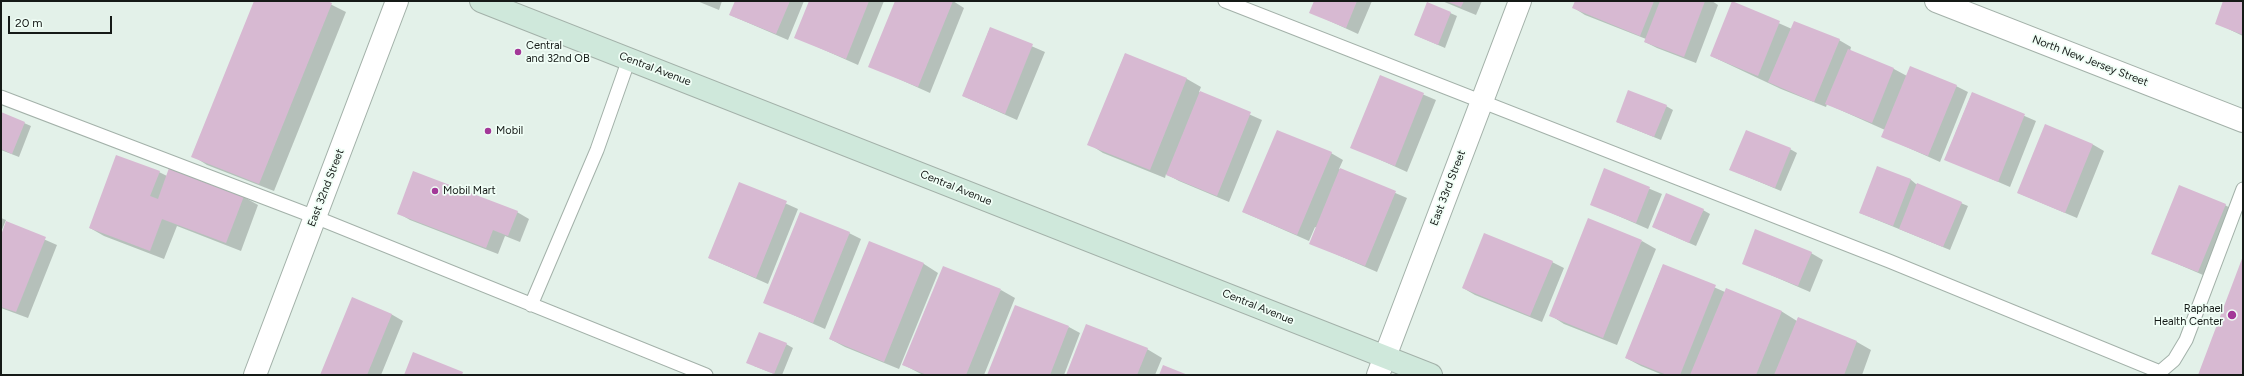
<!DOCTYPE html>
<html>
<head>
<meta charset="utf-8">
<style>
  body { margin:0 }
  #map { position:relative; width:2244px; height:376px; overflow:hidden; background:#e3f1e9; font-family:Figtree,sans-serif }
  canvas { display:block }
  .frame { position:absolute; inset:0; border:2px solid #151a17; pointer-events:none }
  .scale { position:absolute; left:8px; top:16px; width:104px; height:18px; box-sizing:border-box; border:2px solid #151a17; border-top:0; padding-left:5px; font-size:12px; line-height:14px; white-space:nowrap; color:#151a17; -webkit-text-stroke:3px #f0fef6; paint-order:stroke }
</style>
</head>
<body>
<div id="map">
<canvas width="2244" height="376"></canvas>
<div class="frame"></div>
<div class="scale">20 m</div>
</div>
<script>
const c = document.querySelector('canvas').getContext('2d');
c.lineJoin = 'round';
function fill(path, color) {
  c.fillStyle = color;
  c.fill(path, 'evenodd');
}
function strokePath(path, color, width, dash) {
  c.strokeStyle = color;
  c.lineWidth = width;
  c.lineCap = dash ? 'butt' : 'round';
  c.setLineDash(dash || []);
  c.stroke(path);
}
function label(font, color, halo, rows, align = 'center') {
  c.font = font + ' Figtree,sans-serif';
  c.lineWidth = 3.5;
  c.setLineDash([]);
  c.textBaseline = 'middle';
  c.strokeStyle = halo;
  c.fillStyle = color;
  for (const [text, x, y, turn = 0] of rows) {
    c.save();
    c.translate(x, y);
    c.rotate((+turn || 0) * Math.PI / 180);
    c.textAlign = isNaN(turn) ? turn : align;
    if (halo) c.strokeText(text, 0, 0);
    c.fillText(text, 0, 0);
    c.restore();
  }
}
fill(new Path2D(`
  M255,1H324L346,12L274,191L207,165L193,156Z
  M697,1H722L719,10Z
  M736,1H804L788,40L730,15Z
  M810,1H884L858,65L795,37Z
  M896,1H953L964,8L930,93L870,66Z
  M1315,1H1372L1358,34L1310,12Z
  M1442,1H1482L1476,15Z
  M1576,1H1712L1718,5L1696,63L1657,48L1645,42L1646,39L1585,15L1574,8Z
  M2225,1H2243V36L2216,23Z
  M1428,3L1457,16L1445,48L1415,35Z
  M1733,3L1792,29L1839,40L1851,47L1850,51L1894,69L1907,76L1956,86L1968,92L1940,162L1882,136L1885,130L1827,104L1826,107L1781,89L1711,56Z
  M990,28L1045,52L1017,120L963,96Z
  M1125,54L1187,79L1201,87L1199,92L1262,120L1229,202L1179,181L1166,174L1165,178L1103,153L1089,144Z
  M1380,76L1436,100L1407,172L1352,147Z
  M1972,93L2036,121L2010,187L1945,159Z
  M1666,106L1673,110L1661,140L1617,122Z
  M1,113L31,126L19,157L1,150Z
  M2092,144L2104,151L2077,218L2018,193Z
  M1790,149L1797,153L1781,191L1731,170Z
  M1331,153L1343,160L1339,169L1407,198L1377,272L1310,243L1317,228L1315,227L1309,241L1243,212Z
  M170,169L244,197L258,205L241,251L177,226L164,259L104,236L90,228L159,172L167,176Z
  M1605,170L1662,194L1648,229L1591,204Z
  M1910,179L1916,184L1968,206L1950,250L1860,213Z
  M740,183L798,209L768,284L709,258Z
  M2225,205L2237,212L2210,278L2152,253Z
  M1703,210L1710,214L1696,246L1653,227Z
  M517,212L529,219L520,242L505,236L498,254L410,220L398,213Z
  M1,218L6,220L1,232Z
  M7,223L57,245L28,318L1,308V238Z
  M849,233L861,239L825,329L764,302Z
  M1642,241L1656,249L1617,345L1564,324L1550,315Z
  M870,242L924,264L938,273L899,369L845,347L830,339Z
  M1811,253L1823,260L1810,292L1743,263Z
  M1552,262L1564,268L1542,322L1475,295L1463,288Z
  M1663,265L1725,292L1781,311L1797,321L1798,318L1857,342L1871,350L1862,375H1663L1641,366L1626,358Z
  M1001,290L1015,298L984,375H923L904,365Z
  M391,314L403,321L381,375H321Z
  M1069,327L1080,333L1064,375H988Z
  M786,344L793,348L782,375H777L754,366Z
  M1147,349L1162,358L1155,375H1067Z`), '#0003');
fill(new Path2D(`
  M254,1H327L332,3L259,184L191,157Z
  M735,1H790L776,34L729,15Z
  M809,1H869L846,59L794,38Z
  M895,1H953L918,87L868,67Z
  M1314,1H1357L1346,28L1309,13Z
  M1446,1H1464L1461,7Z
  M1575,1H1654L1640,36L1572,8Z
  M1660,1H1705L1684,57L1644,42Z
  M1732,1L1780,21L1758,76L1710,56Z
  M2223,1H2243V35L2215,24Z
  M1427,2L1451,12L1438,45L1414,35Z
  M1794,21L1840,39L1814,102L1768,82Z
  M990,27L1033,44L1005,114L962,96Z
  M1848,49L1894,68L1872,123L1825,104Z
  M1125,53L1187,78L1150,170L1087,145Z
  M1910,66L1957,85L1928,156L1881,137Z
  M1380,75L1424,93L1395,166L1350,148Z
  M1628,90L1667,105L1654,137L1616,122Z
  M1200,91L1251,112L1217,196L1166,175Z
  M1972,92L2025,114L1998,182L1944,160Z
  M1,112L25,122L12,154L1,149Z
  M2045,124L2093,144L2065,213L2017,193Z
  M1277,130L1332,152L1297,235L1242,212Z
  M1746,130L1791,148L1775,188L1729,170Z
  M116,155L160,171L150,196L158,199L169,168L244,196L226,243L162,219L150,251L89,228Z
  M1877,166L1911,179L1893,226L1859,213Z
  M1340,168L1396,191L1365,266L1309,244Z
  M1604,168L1650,187L1636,223L1590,205Z
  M413,171L518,211L508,236L493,230L486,248L397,214Z
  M739,182L787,201L756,278L708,258Z
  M1917,183L1962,202L1943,247L1899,229Z
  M2179,185L2226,204L2198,272L2151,254Z
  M1666,193L1704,209L1689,243L1652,227Z
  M800,212L850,232L813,323L763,303Z
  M1588,218L1642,240L1603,338L1549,316Z
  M6,221L46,237L16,312L1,307V235Z
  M1755,229L1812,252L1798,286L1742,264Z
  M1484,233L1553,261L1530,316L1462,288Z
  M869,241L924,263L884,362L829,339Z
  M2243,256V375H2198Z
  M1663,264L1716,285L1680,375H1667L1625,358Z
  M943,266L1001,289L966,375H927L902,365Z
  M1726,288L1782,311L1756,375H1690Z
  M352,297L392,314L367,375H320Z
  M1015,305L1069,326L1050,375H987Z
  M1798,317L1857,341L1844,375H1774Z
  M1086,324L1148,348L1137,375H1066Z
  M759,332L787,343L774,374L746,363Z
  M413,352L463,372L462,375H404Z
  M1163,365L1188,375H1159Z`), '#d7b9d2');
const service = new Path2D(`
  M1225,1L1889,261L2160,372L2174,360L2186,340L2243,189
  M1,97L315,217L706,375
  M531,305L597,150L629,59`);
const minor = new Path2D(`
  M1936,1L2243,121
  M255,375L397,1
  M1378,375L1520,1`);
const secondary = new Path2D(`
  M481,1L1431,375`);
strokePath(service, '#a3b1a9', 15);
strokePath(minor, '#a3b1a9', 24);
strokePath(secondary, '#a3b1a9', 24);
strokePath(service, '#fff', 13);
strokePath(minor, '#fff', 22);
strokePath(secondary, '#cfe8db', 22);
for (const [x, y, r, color] of [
  [518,52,4,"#a33898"],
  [488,131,4,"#a33898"],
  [435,191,4,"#a33898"],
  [2232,315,5,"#a33898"]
]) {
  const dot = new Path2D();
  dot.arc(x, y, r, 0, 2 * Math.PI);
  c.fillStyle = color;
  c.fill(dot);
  strokePath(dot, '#f0fef6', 1.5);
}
label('11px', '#151a17', '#f0fef6', [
  ["Central",526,46],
  ["and 32nd OB",526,59],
  ["Mobil",496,131],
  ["Mobil Mart",443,191],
  ["Raphael",2223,309,"right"],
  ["Health Center",2223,322,"right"]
], 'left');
label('11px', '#151a17', '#f0fef6', [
  ["North New Jersey Street",2090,61,21],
  ["Central Avenue",655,69,21],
  ["East 32nd Street",326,188,-69],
  ["Central Avenue",956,188,22],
  ["East 33rd Street",1448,188,-69],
  ["Central Avenue",1258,307,22]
]);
</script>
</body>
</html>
